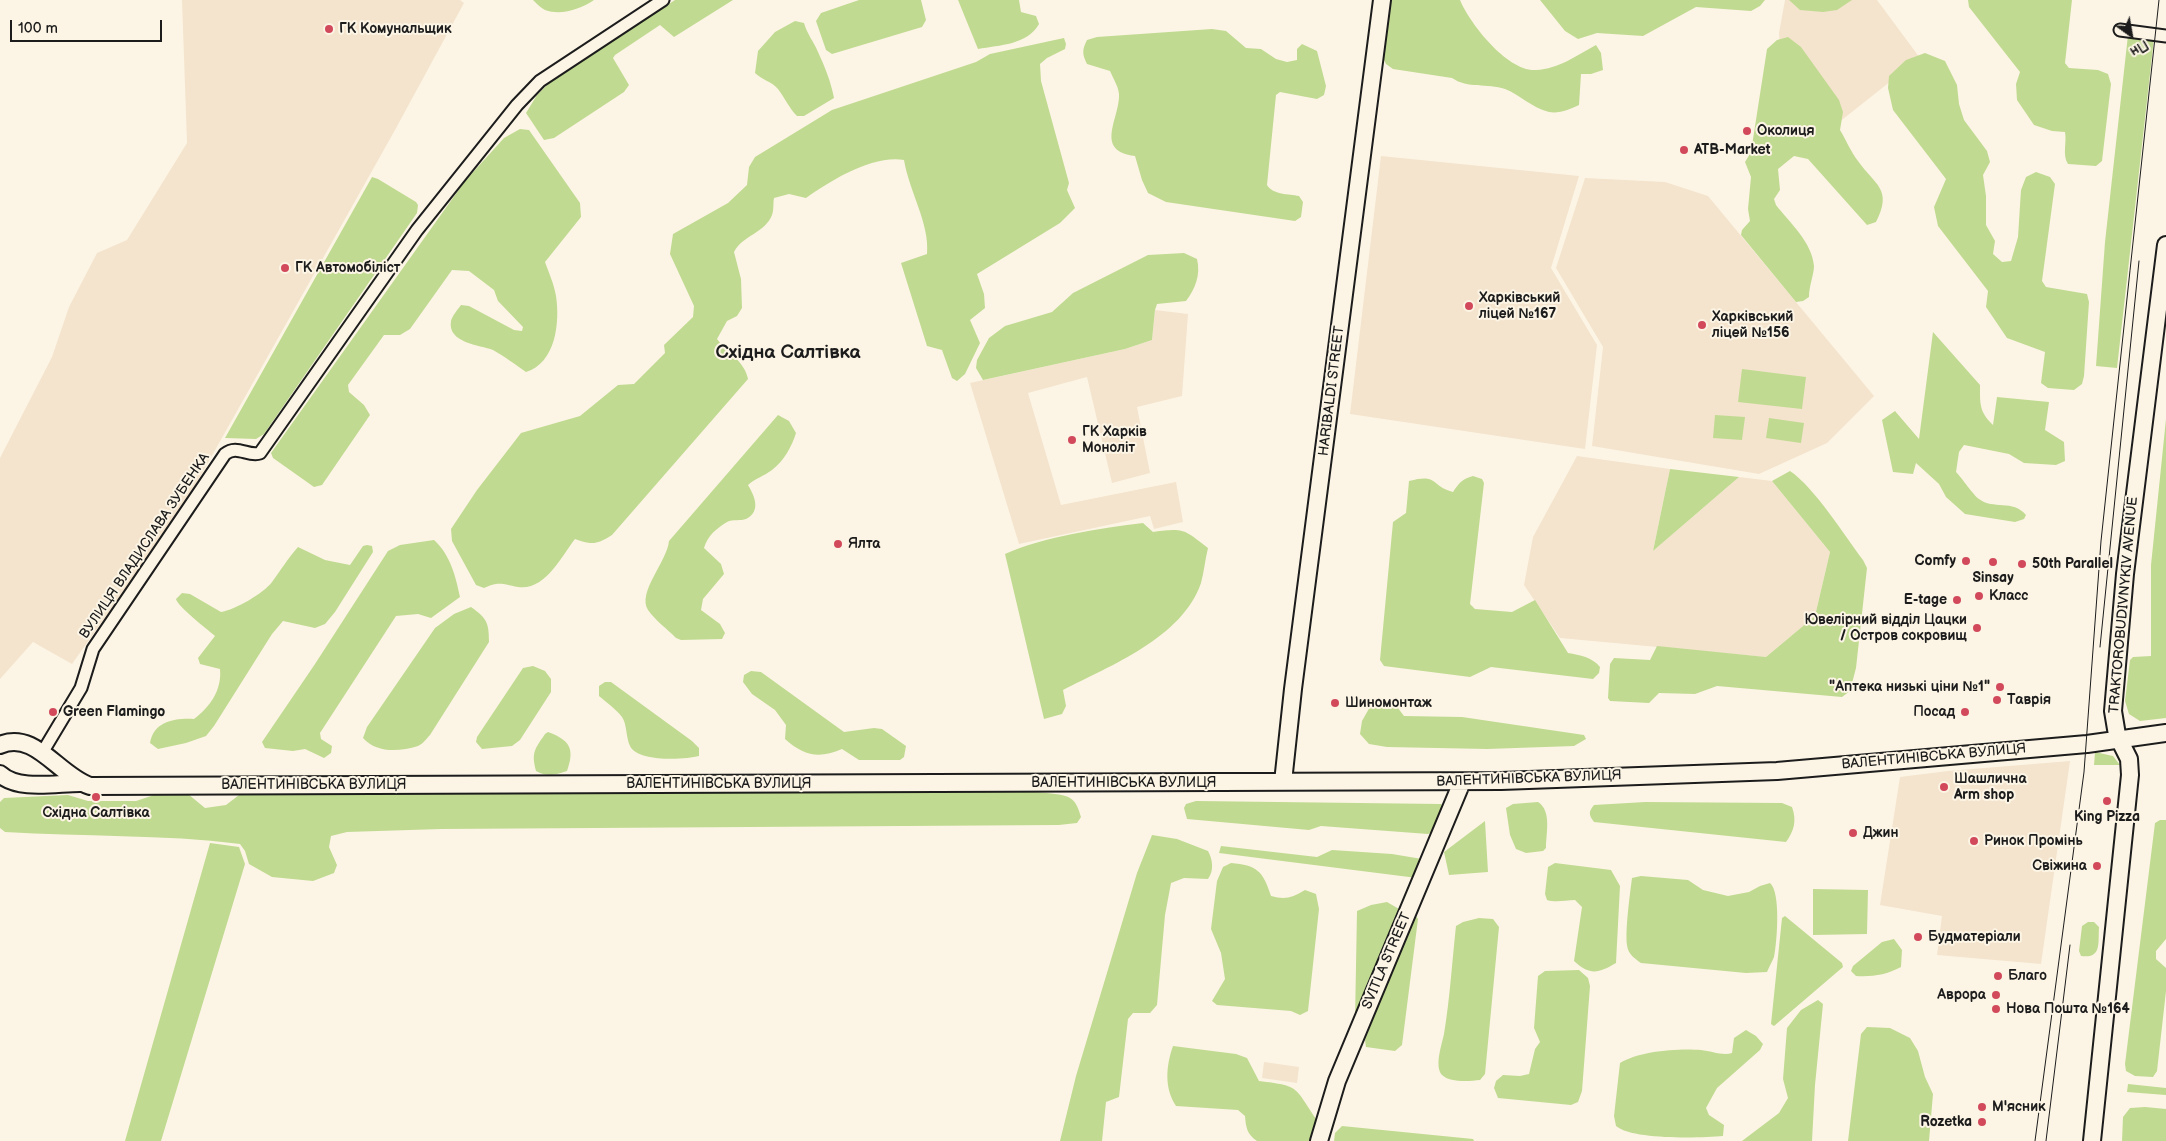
<!DOCTYPE html>
<html>
<head>
<meta charset="utf-8">
<style>
  body { margin:0 }
  #map { position:relative; width:2166px; height:1141px; overflow:hidden; background:#fcf5e5; font-family:"Balsamiq Sans",sans-serif }
  canvas { display:block }
  .north { position:absolute; left:2106px; top:10px; width:50px; height:50px; -webkit-text-stroke:4px #fcf5e5; paint-order:stroke; rotate:148deg; font-size:14px; font-weight:700; line-height:20px; text-align:center; color:#1c1c1c }
  .north::after { content:''; display:block; margin:auto; width:18px; height:22px; background:#1c1c1c; clip-path:polygon(50% 0,100% 100%,50% 72%,0 100%) }
  .scale { position:absolute; left:10px; top:20px; width:152px; height:22px; box-sizing:border-box; border:2px solid #1c1c1c; border-top:0; padding-left:6px; font-size:15px; line-height:18px; white-space:nowrap; color:#1c1c1c; -webkit-text-stroke:4px #fcf5e5; paint-order:stroke }
</style>
</head>
<body>
<div id="map">
<canvas width="2166" height="1141"></canvas>
<div class="north">Пн</div>
<div class="scale">100 m</div>
</div>
<script>
const c = document.querySelector('canvas').getContext('2d');
c.lineJoin = 'round';
function fill(path, color) {
  c.fillStyle = color;
  c.fill(path, 'evenodd');
}
function strokePath(path, color, width, dash) {
  c.strokeStyle = color;
  c.lineWidth = width;
  c.lineCap = dash ? 'butt' : 'round';
  c.setLineDash(dash || []);
  c.stroke(path);
}
function label(font, color, halo, rows, align = 'center') {
  c.font = font + ' "Balsamiq Sans",sans-serif';
  c.lineWidth = 4;
  c.setLineDash([]);
  c.textBaseline = 'middle';
  c.strokeStyle = halo;
  c.fillStyle = color;
  for (const [text, x, y, turn = 0] of rows) {
    c.save();
    c.translate(x, y);
    c.rotate((+turn || 0) * Math.PI / 180);
    c.textAlign = isNaN(turn) ? turn : align;
    if (halo) c.strokeText(text, 0, 0);
    c.fillText(text, 0, 0);
    c.restore();
  }
}
fill(new Path2D(`
  M182,0H460L464,3L395,130L182,509L72,664L33,642L0,679V458L52,357L69,307L97,253L127,240L187,143Z
  M1785,0H1877L1920,58L1838,123L1780,47L1779,33Z
  M1381,156L1579,176L1551,268L1597,345L1585,449L1350,414Z
  M1585,178L1665,182L1708,196L1874,396L1827,443L1759,474L1592,446L1603,347L1556,268Z
  M1155,310L1188,314L1182,396L1137,407L1150,473L1112,483L1087,377L1028,393L1061,505L1176,482L1183,522L1154,529L1150,516L1019,544L970,383L1125,349L1152,340Z
  M1577,456L1670,469L1653,551L1739,477L1772,481L1830,552L1815,616L1766,657L1560,638L1524,585L1533,537Z
  M2070,761L2041,964L1937,955L1942,916L1880,905L1900,777L1948,771Z
  M1264,1062L1299,1067L1297,1083L1262,1078Z`), '#f4e4cd');
fill(new Path2D(`
  M533,0H594C581,9 561,16 545,10C541,8 536,3 533,0Z
  M675,0H733L674,37L660,25L615,55L613,58L629,85L624,92L554,138L544,140L526,113L537,95L550,82Z
  M859,0H921L926,20L922,27L832,54L826,50L816,21L821,13Z
  M958,0H1019L1021,12L1036,16L1039,24C1027,45 1000,45 978,49Z
  M1390,0H1460C1470,24 1508,72 1536,70C1559,69 1577,55 1596,45L1601,53L1603,70L1591,74H1581L1579,105C1571,109 1559,114 1549,112C1532,108 1519,94 1505,89C1487,83 1468,89 1452,78L1393,69L1386,64L1383,58Z
  M1540,0H1765L1760,6L1751,11L1696,7L1643,36L1597,33L1578,39L1565,31Z
  M1789,0H1852L1837,10L1823,12L1800,10Z
  M1968,0H2072L2065,63L2069,68L2098,70L2108,74L2111,84L2102,161L2096,166L2068,164C2062,155 2067,143 2065,132L2052,131L2034,125L2017,100L2016,84L2020,72L1969,7Z
  M795,21L804,23C807,34 814,42 818,52C825,67 831,82 834,98L804,116H797C789,108 785,98 778,89C771,81 762,80 755,73L758,51L775,32Z
  M1212,29L1226,31L1246,48L1261,49L1276,59L1287,62L1297,60V49L1302,44L1317,51L1326,86L1324,95L1317,99L1280,92L1276,95L1267,185C1273,195 1289,194 1299,196L1303,202L1301,217L1295,221L1166,202L1148,193L1142,180L1135,156C1095,151 1118,121 1119,97C1120,89 1113,78 1110,71L1087,64C1082,54 1082,50 1087,40L1097,37Z
  M2128,35L2154,38L2117,368L2096,366L2105,242Z
  M1788,37L1801,47L1839,100L1843,112L1840,130C1846,140 1851,152 1858,161C1875,185 1893,189 1876,222L1867,225L1808,159L1794,156L1778,169L1780,190L1774,199L1776,205C1790,223 1812,242 1814,266C1814,274 1809,286 1809,297L1803,301L1796,302L1741,235L1742,230L1750,221L1748,209L1751,177L1745,162L1751,152L1767,49L1777,40Z
  M1064,38L1066,44L1065,49L1047,58L1040,64L1041,81L1069,183L1067,190L1075,208L1060,223L977,274L984,294L985,308L970,320L980,343L965,374L957,381L952,378L942,350L927,346L901,263L927,254C930,224 909,191 904,160C872,155 832,180 806,198L789,194L774,198C773,203 774,210 772,215C766,232 742,236 734,252L741,279L742,308L737,316L727,321L717,339C727,352 745,362 748,379L612,535C596,545 592,545 575,539C561,557 545,591 518,587C502,584 499,581 484,588L476,585L452,541L451,529L477,490L521,433L580,416L618,385L634,384L665,353L664,345L693,317L694,306L670,254L673,234L728,203L747,185L749,167L755,157L832,110L976,62L990,54Z
  M1925,53L1945,61L1957,85L1959,104L1964,120L1987,151L1990,162L1983,175L1986,196V225L1995,241L1993,254L2002,262L2011,261L2018,237L2021,190L2026,177L2036,172L2050,177L2055,184L2042,281L2046,287L2087,294L2089,302L2084,376L2082,384L2074,390L2048,388L2041,383L2045,352L2007,338L1986,307L1988,291L1938,226L1934,207L1946,179L1893,110L1888,88L1889,76L1906,60Z
  M520,129L529,130L580,203L581,217L545,262C549,273 554,284 556,296C560,322 556,363 526,372C516,365 504,356 493,350C480,345 447,343 451,321C452,316 458,309 461,305L469,306L514,330L522,331L523,327L498,301L494,290L469,271L452,270L410,329L400,335H384L348,385L349,392L364,405L370,415L322,485L314,487L273,458L271,453L465,181L504,138Z
  M372,177L378,179L416,202L418,205L417,213L264,434L256,439L225,438Z
  M1184,253L1197,259C1201,275 1195,289 1186,301L1157,304L1155,310L1152,340L1125,349L983,380L976,368L977,360L989,338L1005,326L1052,312L1073,293L1148,255Z
  M1933,332L1980,385C1980,403 1979,412 1993,425L1997,397L2049,402L2045,430L2064,442L2065,461L2056,465L2024,463L2009,454L1964,445L1959,452L1956,472C1962,478 1974,496 1979,499C1993,510 2013,499 2026,515L2024,519L2015,522L1965,514L1946,497L1939,484L1916,463L1913,474L1893,472L1882,420L1895,411L1919,439Z
  M1742,369L1806,377L1802,409L1738,402Z
  M778,415L789,421L796,433C792,446 784,461 772,470C764,476 756,478 748,485C754,495 762,511 746,519C741,521 733,519 727,522C716,529 708,535 704,548L721,564L724,574L703,599L701,610L720,624L725,633L722,639L681,640L676,638C667,629 655,620 648,610C637,592 667,562 669,541Z
  M1715,415L1745,417L1742,440L1713,438Z
  M1769,418L1804,423L1801,443L1766,438Z
  M2166,419V718L2140,721L2129,714L2125,701L2130,660L2133,657L2151,656V565Z
  M1670,469L1739,477L1653,551Z
  M1790,471C1814,487 1845,536 1863,560L1867,568L1856,668L1850,691L1842,697L1717,686L1695,694L1659,693L1649,703L1610,701L1608,698L1610,664L1614,658L1650,660L1657,646L1766,657L1815,616L1830,552L1772,481Z
  M1473,476L1482,479L1484,483L1470,604L1475,609L1512,612L1535,600L1568,653C1580,655 1592,657 1600,667L1599,673L1593,679L1491,667L1470,677L1384,666L1380,660L1393,522L1406,513L1409,481C1439,473 1430,486 1453,492C1459,483 1462,479 1473,476Z
  M1143,523L1153,532C1185,528 1183,529 1208,548C1205,560 1204,572 1201,583C1183,637 1110,666 1063,690L1066,706L1062,714L1044,719L1005,554C1042,537 1102,528 1143,523Z
  M434,540C450,554 456,577 460,597L431,618L418,614L396,616L320,733L321,739L332,746L331,753L324,758L305,749L293,751L265,748L262,742L315,664L388,551L400,545Z
  M367,545L372,546L373,552L335,612L325,624L315,628L283,621L272,634L214,726L206,736L186,743L158,749L150,743C154,721 175,718 194,719C210,707 222,690 220,669L200,664L198,658L215,636C206,628 178,607 176,599L182,593L190,594L221,612C235,610 264,593 272,582C281,570 288,558 298,547L325,560L350,565L363,546Z
  M471,607C487,618 489,623 489,642L430,735C426,739 423,744 418,746C399,752 376,753 363,738L367,727L435,628L454,614Z
  M533,666L545,671L551,679V692L520,740L512,746L482,749L476,742L477,737L523,668Z
  M751,671L761,672L844,732L874,728L882,729L906,746L904,757L900,760H859L842,749C819,759 804,756 785,739L786,725L775,710L752,694L743,682L744,675Z
  M605,682H611L692,741L699,748V756C684,760 637,762 630,746C626,738 627,724 622,717C616,709 606,702 599,696V686Z
  M1385,700L1395,704L1404,716L1462,717L1584,735L1586,739L1574,746L1487,749L1387,747L1369,744L1360,734L1362,721L1371,705Z
  M548,732C570,740 575,749 567,771C555,775 547,777 536,771C531,752 535,749 545,734Z
  M2095,752L2113,756L2120,765H2094Z
  M924,790C949,791 1055,788 1070,798C1077,802 1079,811 1081,817L1077,823L1059,825L441,829L347,832L331,836L329,847L337,865L334,873L313,881L272,877L249,864L245,851L240,844C162,834 83,837 5,832L0,828V802L4,798L68,795L88,801H136L160,793L188,794L205,808L226,805L239,795Z
  M1196,801L1441,804L1446,808L1437,830L1428,834L1321,826L1309,830L1187,819L1184,808L1186,804Z
  M1538,802C1552,811 1546,833 1546,848L1543,851L1526,853L1516,849L1510,835L1506,808L1513,804Z
  M1645,802L1782,803L1792,807C1797,821 1794,831 1786,842L1594,822C1589,815 1588,812 1594,805Z
  M2160,820H2166V939L2156,951V959L2166,968V991L2157,1071L2153,1077L2135,1076L2126,1071L2125,1064L2155,823Z
  M1485,821L1488,872L1449,875L1444,852Z
  M1152,835L1177,839L1208,851C1213,860 1214,871 1208,879L1184,878L1171,883L1165,915L1157,1005L1150,1013H1133L1128,1019L1119,1097L1106,1102L1102,1141H1060L1076,1076L1137,873Z
  M210,843L239,847L245,864L161,1141H125Z
  M1221,846L1317,857L1332,850L1392,854L1422,859L1417,878L1219,853Z
  M1231,863C1257,865 1263,871 1271,896C1285,900 1292,898 1305,890L1316,894L1319,909L1308,1011L1300,1015L1291,1011L1217,1005L1212,1001L1225,979L1221,953L1211,929L1217,881L1223,867Z
  M1555,863L1611,870L1620,886L1616,963C1599,973 1590,976 1574,961L1582,907L1575,900C1565,900 1557,903 1547,900L1545,894L1548,867Z
  M1641,876L1688,880L1703,890L1728,896L1749,892L1760,886L1770,883C1781,892 1777,942 1774,957C1772,962 1769,967 1767,972L1746,973L1641,963C1634,958 1628,954 1627,945C1625,930 1630,894 1632,878Z
  M1813,889L1868,890L1867,934L1813,935Z
  M1387,902L1399,909L1402,916L1355,1020L1357,911L1371,905Z
  M1412,916H1416L1418,919L1402,1045L1395,1051L1366,1047L1365,1040Z
  M1785,916L1842,963L1843,967L1774,1026L1771,1024L1782,918Z
  M1479,918L1493,919L1499,927L1485,1074L1480,1080C1470,1081 1450,1083 1442,1075C1434,1066 1442,1044 1444,1034C1450,998 1452,962 1456,926L1463,922Z
  M2088,922H2094L2099,927C2098,943 2102,959 2081,956L2079,951L2082,926Z
  M1894,939L1902,950L1901,967C1886,975 1872,977 1856,976L1851,971L1853,966L1882,942Z
  M1579,970L1588,978L1590,986L1582,1091L1578,1102L1571,1105L1498,1098L1494,1088L1496,1081L1503,1075L1520,1076L1529,1074L1535,1049L1540,1042L1534,1028L1538,976L1545,971Z
  M1818,1000L1823,1004L1815,1085L1812,1141H1742L1779,1113L1788,1098L1783,1079L1787,1028L1801,1010Z
  M1867,1027L1890,1028L1910,1038L1918,1051L1925,1077L1933,1094L1929,1141H1848L1861,1034Z
  M1746,1030L1756,1036L1763,1044L1760,1050L1717,1088L1706,1108L1709,1115L1724,1125L1723,1136C1700,1138 1632,1140 1616,1126L1614,1116L1620,1063C1639,1051 1679,1048 1701,1050C1711,1051 1723,1056 1732,1053L1734,1038Z
  M1173,1046L1236,1054L1247,1058L1259,1081C1301,1086 1294,1087 1317,1120L1314,1141H1257C1247,1134 1246,1128 1245,1116L1238,1110L1176,1106C1164,1088 1166,1066 1173,1046Z
  M2128,1084L2166,1088V1095L2127,1092Z
  M2145,1107L2166,1109V1141H2122L2123,1117L2130,1108Z
  M1342,1126L1473,1139L1474,1141H1334L1335,1133Z`), '#c1da91');
const street = new Path2D(`
  M2120,30L2166,36
  M42,753L81,688L93,649L225,454C237,444 248,457 260,453L417,230L517,105L540,81L663,0`);
const secondary = new Path2D(`
  M0,745C35,730 58,775 90,786L1501,781L1777,771L2087,744L2166,733
  M0,774C18,791 56,783 80,783
  M1283,782L1293,689L1382,0
  M1319,1141L1337,1081L1462,782
  M2092,1141L2130,775L2129,759L2117,735L2113,711L2125,574L2166,245`);
strokePath(street, '#1c1c1c', 15);
strokePath(secondary, '#1c1c1c', 20);
strokePath(street, '#fcf5e5', 11);
strokePath(secondary, '#fcf5e5', 16);
strokePath(new Path2D(`
  M2100,647L2139,261
  M2035,1141L2084,772L2101,541L2159,0
  M2046,1141L2070,945`), '#1c1c1c', 1);
for (const [x, y, r, color] of [
  [329,29,5,"#d1495b"],
  [1747,131,5,"#d1495b"],
  [1684,150,5,"#d1495b"],
  [285,268,5,"#d1495b"],
  [1469,306,5,"#d1495b"],
  [1702,325,5,"#d1495b"],
  [1072,440,5,"#d1495b"],
  [838,544,5,"#d1495b"],
  [1966,561,5,"#d1495b"],
  [1993,562,5,"#d1495b"],
  [2022,564,5,"#d1495b"],
  [1979,596,5,"#d1495b"],
  [1957,600,5,"#d1495b"],
  [1977,628,5,"#d1495b"],
  [2000,687,5,"#d1495b"],
  [1997,700,5,"#d1495b"],
  [1335,703,5,"#d1495b"],
  [53,712,5,"#d1495b"],
  [1965,712,5,"#d1495b"],
  [1944,787,5,"#d1495b"],
  [96,797,5,"#d1495b"],
  [2107,801,5,"#d1495b"],
  [1853,833,5,"#d1495b"],
  [1974,841,5,"#d1495b"],
  [2097,866,5,"#d1495b"],
  [1918,937,5,"#d1495b"],
  [1998,976,5,"#d1495b"],
  [1996,995,5,"#d1495b"],
  [1996,1009,5,"#d1495b"],
  [1982,1107,5,"#d1495b"],
  [1982,1122,5,"#d1495b"]
]) {
  const dot = new Path2D();
  dot.arc(x, y, r, 0, 2 * Math.PI);
  c.fillStyle = color;
  c.fill(dot);
  strokePath(dot, '#fcf5e5', 2);
}
label('bold 14px', '#1c1c1c', '#fcf5e5', [
  ["ГК Комунальщик",339,29],
  ["Околиця",1757,131],
  ["ATB-Market",1694,150],
  ["ГК Автомобіліст",295,268],
  ["Харківський",1479,298],
  ["ліцей №167",1479,314],
  ["Харківський",1712,317],
  ["ліцей №156",1712,333],
  ["ГК Харків",1082,432],
  ["Моноліт",1082,448],
  ["Ялта",848,544],
  ["Comfy",1956,561,"right"],
  ["50th Parallel",2032,564],
  ["Sinsay",1993,578,"center"],
  ["Класс",1989,596],
  ["E-tage",1947,600,"right"],
  ["Ювелірний відділ Цацки",1967,620,"right"],
  ["/ Остров сокровищ",1967,636,"right"],
  ["\"Аптека низькі ціни №1\"",1990,687,"right"],
  ["Таврія",2007,700],
  ["Шиномонтаж",1345,703],
  ["Green Flamingo",63,712],
  ["Посад",1955,712,"right"],
  ["Шашлична",1954,779],
  ["Arm shop",1954,795],
  ["Східна Cалтівка",96,813,"center"],
  ["King Pizza",2107,817,"center"],
  ["Джин",1863,833],
  ["Ринок Промінь",1984,841],
  ["Свіжина",2087,866,"right"],
  ["Будматеріали",1928,937],
  ["Благо",2008,976],
  ["Аврора",1986,995,"right"],
  ["Нова Пошта №164",2006,1009],
  ["М'ясник",1992,1107],
  ["Rozetka",1972,1122,"right"]
], 'left');
label('14px', '#1c1c1c', '#fcf5e5', [
  ["HARIBALDI STREET",1332,391,-83],
  ["ВУЛИЦЯ ВЛАДИСЛАВА ЗУБЕНКА",145,546,-56],
  ["TRAKTOROBUDIVNYKIV AVENUE",2124,605,-85],
  ["ВАЛЕНТИНІВСЬКА ВУЛИЦЯ",1934,757,-5],
  ["ВАЛЕНТИНІВСЬКА ВУЛИЦЯ",1529,779,-2],
  ["ВАЛЕНТИНІВСЬКА ВУЛИЦЯ",1124,783],
  ["ВАЛЕНТИНІВСЬКА ВУЛИЦЯ",719,784],
  ["ВАЛЕНТИНІВСЬКА ВУЛИЦЯ",314,785],
  ["SVITLA STREET",1387,961,-67]
]);
label('bold 19px', '#1c1c1c', '#fcf5e5', [
  ["Східна Салтівка",788,353]
]);
</script>
</body>
</html>
